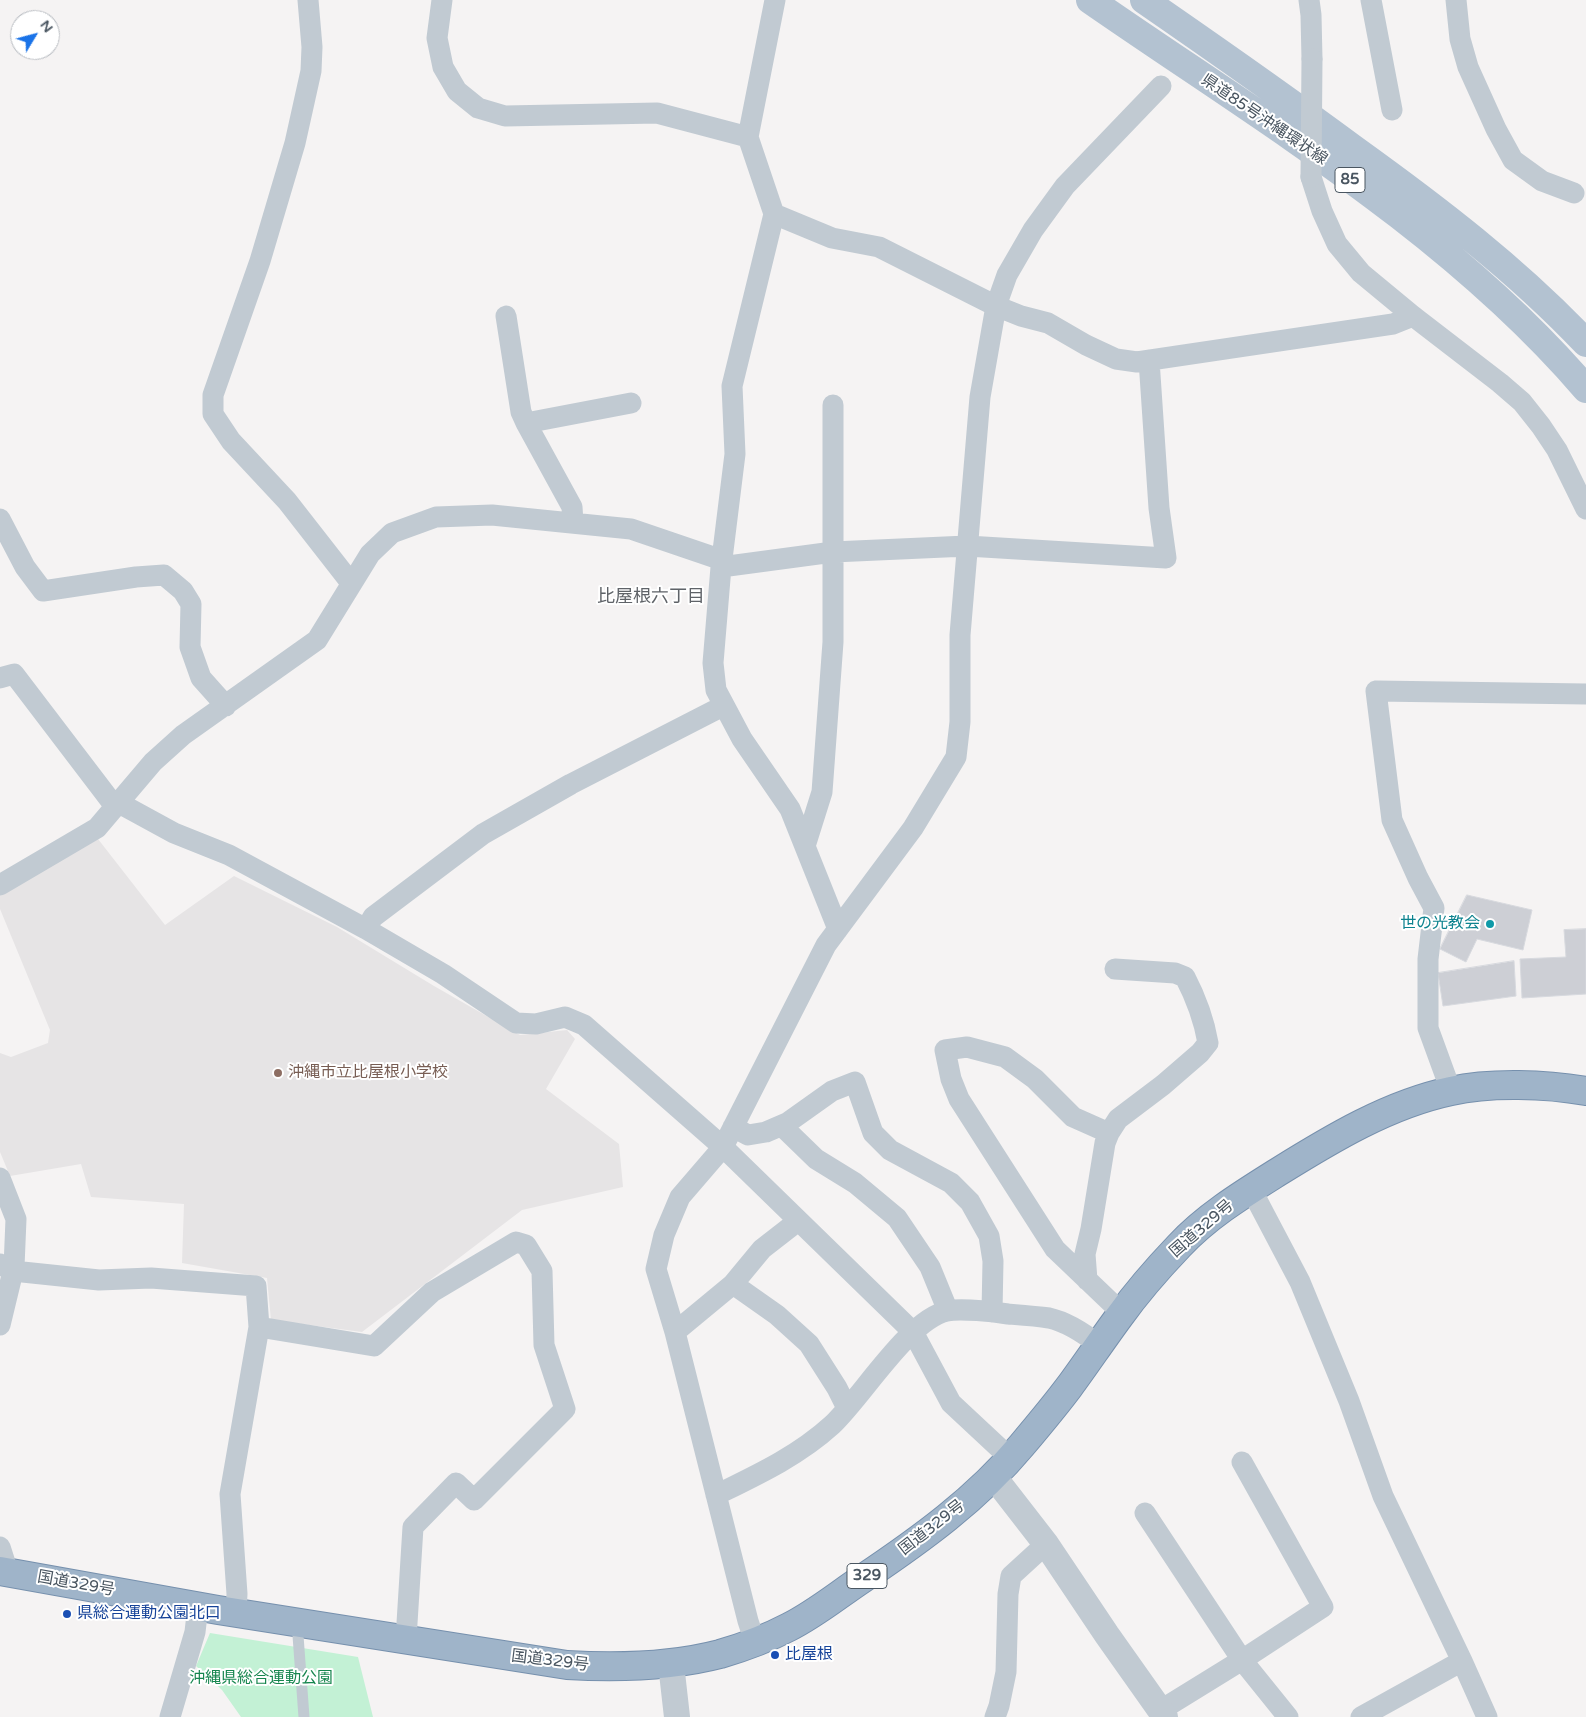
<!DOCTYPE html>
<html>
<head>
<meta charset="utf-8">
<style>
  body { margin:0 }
  #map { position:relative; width:1586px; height:1717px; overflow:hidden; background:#f5f3f3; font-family:"Varela Round",sans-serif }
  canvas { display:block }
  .north { position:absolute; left:10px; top:10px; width:50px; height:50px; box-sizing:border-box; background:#fff; border:1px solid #b7bbc0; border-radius:50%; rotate:53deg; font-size:14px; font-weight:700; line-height:20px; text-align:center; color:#4a5661 }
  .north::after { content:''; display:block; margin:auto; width:18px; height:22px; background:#1a73e8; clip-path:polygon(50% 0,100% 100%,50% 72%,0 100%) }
</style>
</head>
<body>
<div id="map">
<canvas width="1586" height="1717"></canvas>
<div class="north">N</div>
</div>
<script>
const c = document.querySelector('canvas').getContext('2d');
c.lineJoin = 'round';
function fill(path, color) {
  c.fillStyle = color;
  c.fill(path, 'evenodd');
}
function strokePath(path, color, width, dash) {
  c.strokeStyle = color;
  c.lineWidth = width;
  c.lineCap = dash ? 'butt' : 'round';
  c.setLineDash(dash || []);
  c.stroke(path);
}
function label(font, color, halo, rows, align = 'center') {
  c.font = font + ' "Varela Round","Noto Sans JP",sans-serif';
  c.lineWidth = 4;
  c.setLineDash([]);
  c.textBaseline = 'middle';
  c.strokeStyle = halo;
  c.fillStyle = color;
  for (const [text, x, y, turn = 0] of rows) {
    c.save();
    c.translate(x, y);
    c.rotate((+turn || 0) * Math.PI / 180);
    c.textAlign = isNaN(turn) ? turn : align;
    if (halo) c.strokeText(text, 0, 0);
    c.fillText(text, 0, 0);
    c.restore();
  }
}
fill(new Path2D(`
  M98,839L165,925L234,876L337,927L434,986L520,1035L567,1030L575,1039L546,1089L619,1144L623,1187L522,1210L362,1332L271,1320L267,1278L182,1263L184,1204L91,1197L81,1164L10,1176L0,1152V1053L11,1057L48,1043L50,1030L0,909V893Z`), '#e6e4e5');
fill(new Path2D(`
  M210,1633L358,1657L373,1717H241L222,1690L196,1666Z`), '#c3f1d5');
const building = new Path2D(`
  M1467,895L1532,910L1523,950L1477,939L1466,962L1440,949Z
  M1586,929V994L1522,998L1520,959L1566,957L1564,930Z
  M1514,961L1516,996L1443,1006L1438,973Z`);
fill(building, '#cdcfd5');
strokePath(building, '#d7d9de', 1);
const trunk = new Path2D(`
  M0,1571L218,1610L567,1665C619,1668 670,1667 720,1654C744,1647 768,1638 789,1627C815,1614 838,1595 862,1579C920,1540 977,1499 1022,1445C1038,1426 1054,1407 1069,1387C1086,1364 1102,1340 1119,1317C1137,1292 1158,1268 1179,1246C1207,1216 1243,1194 1278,1172C1331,1139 1389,1104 1451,1091C1490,1082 1547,1084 1586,1091`);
strokePath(trunk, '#7690ad', 30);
strokePath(new Path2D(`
  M297,1622L304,1717`), '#c1cad2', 11);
strokePath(new Path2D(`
  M308,0L312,47L311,71L295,143L260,261L213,395V414L231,441L287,501L351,583
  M442,0L437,38L443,67L457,91L478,108L505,116L657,113L748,137
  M775,0L748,137L774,214L732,386L735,454L721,567L713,663L716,690L742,739L790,809L838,929
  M1309,0L1311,15L1312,59
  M1371,0L1392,110
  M1456,0L1460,39L1468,67L1496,129L1513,160L1542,181L1574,193
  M1311,177L1322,211L1337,244L1361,273L1413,316L1500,383L1522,402L1541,426L1557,450L1586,509
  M774,214L832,238L879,247L996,306L1021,316L1048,323L1086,345L1116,359L1137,362L1393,324L1413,316
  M506,316L521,412L526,423L572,507L573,523
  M526,423L631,403
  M0,519L25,567L43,591L136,577L164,575L183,591L191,604L190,647L201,678L226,706
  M721,567L833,552L967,546L1166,558L1159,508L1149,360
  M0,678L14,674L110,800L119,803L174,833L229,855L366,929L443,974L516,1023L536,1024L565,1017L584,1025L723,1147L913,1332L951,1403L1010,1458
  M805,846L822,792L833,642V405
  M0,885L97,828L153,762L183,735L317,640L370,554L392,533L436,517L492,515L631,529L722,560
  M366,929L373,917L483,834L571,784L723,706
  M1451,1091L1428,1028V959L1434,908L1418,878L1392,820L1376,691L1586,694
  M782,1126L816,1159L855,1183L897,1218L930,1267L948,1311
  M733,1127L748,1135L766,1132L787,1123L832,1091L855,1082L873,1133L890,1150L951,1183L970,1202L989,1236L993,1261L992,1312
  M1109,1133L1073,1117L1035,1079L1005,1057L967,1047L945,1050L951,1079L959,1099L1055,1249L1122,1313
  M0,1178L16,1219L14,1267L0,1325
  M1251,1189L1300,1282L1349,1401L1383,1496L1462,1661
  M0,1264L13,1271L99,1280L151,1278L256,1286L259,1327L230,1494L237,1594L236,1612
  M1087,1280L1085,1254L1091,1229L1105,1143L1109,1133L1118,1119L1163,1085L1200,1053L1208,1043C1204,1020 1196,998 1185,977L1175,973L1115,969
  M733,1284L777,1315L809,1344L837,1388L847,1408
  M259,1327L374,1346L432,1292L516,1242L526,1245L542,1271L544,1345L565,1409L474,1500L456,1483L413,1527L406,1639
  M675,1332L733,1284L762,1249L798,1221
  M716,1495C757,1475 798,1456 832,1425C862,1397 908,1320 947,1311C960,1308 994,1312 1008,1314C1021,1315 1036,1316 1049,1318C1067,1322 1085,1334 1099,1345
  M1145,1513L1242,1660L1288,1717
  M0,1547L8,1572
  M755,1642L748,1621L675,1332L656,1269L664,1235L680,1197L723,1147L826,945L913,828L956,757L960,722V635L980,397L996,306L1007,275L1033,230L1065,186L1161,86
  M1161,1710L1242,1660L1323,1607L1242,1462
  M170,1717L195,1632L198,1606
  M995,1717L999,1706L1006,1672L1008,1594L1011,1576L1046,1544
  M1361,1717L1462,1661L1487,1717`), '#c1cad2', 21);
strokePath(new Path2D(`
  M994,1477L1046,1544L1107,1635L1165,1717
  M671,1664L677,1717`), '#c1cad2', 26);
strokePath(new Path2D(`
  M1090,0C1260,118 1450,230 1586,389
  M1144,0C1215,49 1285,98 1354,149C1436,208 1516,269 1586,343`), '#b3c2d1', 28);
strokePath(trunk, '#9fb4c9', 28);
strokePath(new Path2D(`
  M1311,177L1312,59`), '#c1cad2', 21);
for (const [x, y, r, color] of [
  [1490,924,5,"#0f9aa8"],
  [278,1073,5,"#8d6e63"],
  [67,1614,5,"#1a4fb4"],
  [775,1655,5,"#1a4fb4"]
]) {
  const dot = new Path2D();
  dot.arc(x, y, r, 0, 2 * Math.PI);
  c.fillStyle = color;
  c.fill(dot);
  strokePath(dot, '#fff', 2);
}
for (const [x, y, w] of [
  [1350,180,30],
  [867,1576,40]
]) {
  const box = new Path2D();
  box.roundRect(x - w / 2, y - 12.5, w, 25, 4);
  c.fillStyle = '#fff';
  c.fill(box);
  strokePath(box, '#4a5661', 1);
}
label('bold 15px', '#4a5661', null, [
  ["85",1350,180],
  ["329",867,1576]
]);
label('16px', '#4a5661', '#fff', [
  ["県道85号沖縄環状線",1264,120,34],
  ["国道329号",1202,1229,-41],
  ["国道329号",932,1528,-38],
  ["国道329号",76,1584,10],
  ["国道329号",550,1661,7]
]);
label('16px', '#0d838f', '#fff', [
  ["世の光教会",1480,924]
], 'right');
label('16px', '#785e54', '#fff', [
  ["沖縄市立比屋根小学校",288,1073]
], 'left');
label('16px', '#164399', '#fff', [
  ["県総合運動公園北口",77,1614],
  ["比屋根",785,1655]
], 'left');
label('16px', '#17864f', '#fff', [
  ["沖縄県総合運動公園",261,1679]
]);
label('18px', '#5f6368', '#fff', [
  ["比屋根六丁目",651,597]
]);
</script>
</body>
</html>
